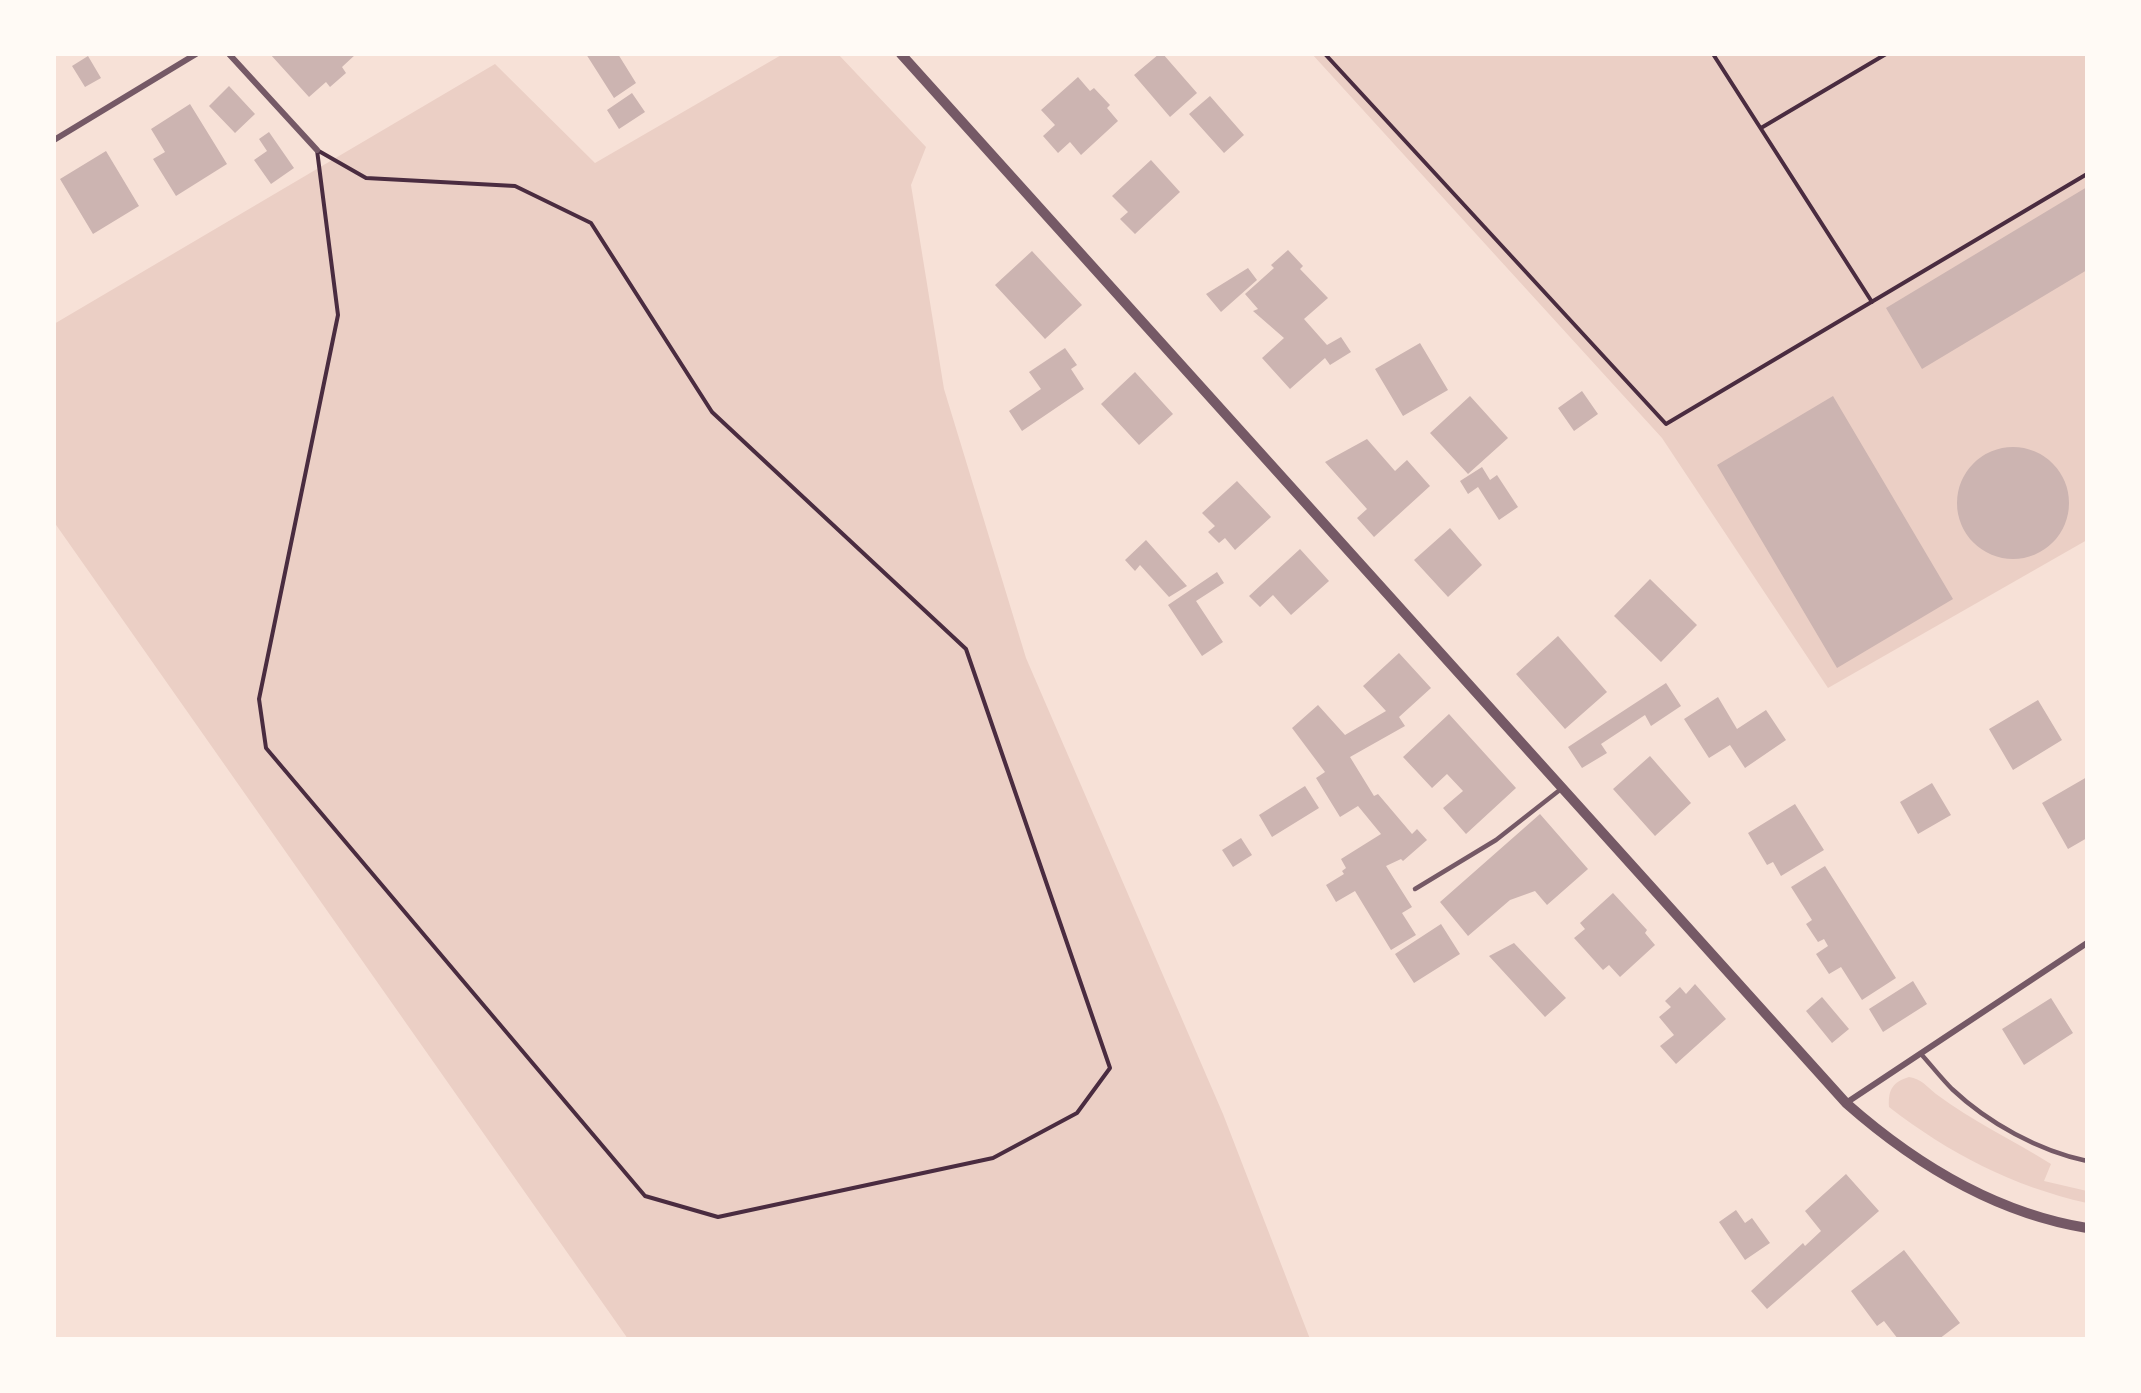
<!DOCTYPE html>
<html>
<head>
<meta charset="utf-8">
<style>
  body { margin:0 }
  #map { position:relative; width:2141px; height:1393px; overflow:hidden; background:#f7e1d7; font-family:Arial,sans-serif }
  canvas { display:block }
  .frame { position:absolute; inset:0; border:56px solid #fffaf5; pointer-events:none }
</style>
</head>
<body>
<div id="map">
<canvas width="2141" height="1393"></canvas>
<div class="frame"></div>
</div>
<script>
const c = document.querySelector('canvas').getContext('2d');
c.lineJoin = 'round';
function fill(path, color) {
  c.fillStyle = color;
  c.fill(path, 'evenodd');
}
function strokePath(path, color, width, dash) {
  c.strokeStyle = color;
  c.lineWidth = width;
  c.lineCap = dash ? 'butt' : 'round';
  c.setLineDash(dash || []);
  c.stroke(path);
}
fill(new Path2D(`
  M783,54H838L926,147L911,185L944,389L1026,658L1223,1114L1310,1339H628L54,522V324L495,64L595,163Z
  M1312,54H2087V540L1828,688L1662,438Z
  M1909,1077C1922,1079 1926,1086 1936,1094C1972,1121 2013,1140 2051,1164L2044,1181L2087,1191V1203C2012,1186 1950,1154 1889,1107C1888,1089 1893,1082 1909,1077Z`), '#ebcfc5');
fill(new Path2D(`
  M270,54H356L342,67L346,73L330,87L326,82L309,97Z
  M586,54H618L636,83L614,98Z
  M1159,54H1163L1197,93L1170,117L1134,75Z
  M88,56L101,78L85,87L72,66Z
  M1078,77L1090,91L1094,88L1110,105L1107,108L1118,121L1081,155L1070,142L1058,153L1043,136L1055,125L1041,110Z
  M229,86L255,114L235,133L209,106Z
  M632,93L645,112L619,129L607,110Z
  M1210,96L1244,135L1224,153L1189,114Z
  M190,104L227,164L176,196L153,159L165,152L151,129Z
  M269,132L294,168L271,184L254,160L267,151L259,139Z
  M106,151L139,206L93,234L60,179Z
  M1151,160L1180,192L1135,234L1120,219L1128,212L1112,196Z
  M2087,187V270L1922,369L1886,308Z
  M1288,250L1303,266L1300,269L1328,298L1304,319L1327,345L1341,337L1351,352L1330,365L1325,358L1290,389L1262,358L1284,338L1253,311L1258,309L1245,294L1274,268L1271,265Z
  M1032,251L1082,305L1045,339L995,285Z
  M1248,268L1257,280L1221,312L1206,294Z
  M1420,343L1448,390L1403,416L1375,369Z
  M1065,348L1077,365L1071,369L1084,389L1022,431L1009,411L1041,389L1029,372Z
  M1135,372L1173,414L1139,445L1101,404Z
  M1582,391L1598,414L1574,431L1558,408Z
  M1470,396L1508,438L1468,474L1430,433Z
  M1833,396L1953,599L1837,668L1717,465Z
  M1367,439L1395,471L1407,460L1430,486L1374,537L1357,518L1367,509L1325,462Z
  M1957 503a56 56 0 1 1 112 0a56 56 0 1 1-112 0Z
  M1482,467L1490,480L1497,475L1518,507L1499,520L1478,487L1468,494L1460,481Z
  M1237,481L1271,517L1235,550L1225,538L1219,543L1208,532L1215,526L1202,513Z
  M1450,528L1482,565L1448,597L1414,560Z
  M1146,540L1187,586L1169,597L1140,565L1135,571L1125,560Z
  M1300,549L1329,581L1291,615L1273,595L1260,607L1249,596Z
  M1217,572L1224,583L1196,601L1223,642L1202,656L1168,605Z
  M1650,579L1697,625L1661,662L1614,616Z
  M1558,636L1607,692L1565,729L1516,674Z
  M1399,653L1431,688L1399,717L1405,726L1350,757L1374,796L1378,794L1412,834L1417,829L1427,840L1403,861L1401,859L1386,866L1412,907L1402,913L1416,935L1391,950L1355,891L1336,902L1326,885L1344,874L1342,871L1346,868L1341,859L1381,834L1358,806L1340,817L1316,778L1325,772L1292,728L1318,705L1345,735L1386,711L1363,686Z
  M1666,683L1681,706L1651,726L1645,715L1601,744L1607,753L1582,768L1568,747Z
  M1718,697L1737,729L1766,710L1786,740L1745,768L1730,745L1709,758L1684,719Z
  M2038,700L2062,740L2013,770L1989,729Z
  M1449,714L1516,788L1466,834L1443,808L1463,791L1447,774L1432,788L1403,757Z
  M1650,756L1691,803L1655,836L1613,789Z
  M2087,777V838L2068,849L2042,803Z
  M1932,783L1951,815L1918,834L1900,802Z
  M1305,786L1319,808L1272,837L1259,815Z
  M1795,804L1824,850L1781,876L1773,862L1767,865L1748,833Z
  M1540,814L1588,869L1547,905L1535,891L1510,900L1468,936L1440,902Z
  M1241,838L1252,855L1233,867L1222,850Z
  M1825,866L1896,978L1862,1000L1841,967L1829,974L1816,954L1828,946L1824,939L1818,942L1806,924L1812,920L1791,887Z
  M1613,893L1647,930L1645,933L1655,945L1620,977L1609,965L1603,970L1574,938L1585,929L1580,923Z
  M1441,924L1460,954L1414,983L1395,954Z
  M1514,943L1566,998L1545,1017L1489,956Z
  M1913,981L1927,1004L1883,1032L1869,1009Z
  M1695,984L1726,1019L1676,1064L1660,1046L1674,1035L1659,1017L1671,1007L1665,1001L1680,987L1686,994Z
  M1822,997L1849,1029L1832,1043L1806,1011Z
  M2051,998L2073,1033L2024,1065L2002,1029Z
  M1846,1174L1879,1211L1767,1309L1751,1291L1803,1243L1805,1246L1821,1231L1805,1211Z
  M1736,1210L1745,1223L1752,1218L1770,1243L1745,1260L1719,1222Z
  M1904,1250L1960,1323L1939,1339H1898L1884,1321L1877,1326L1851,1291Z`), '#ccb4b1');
strokePath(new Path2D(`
  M1325,54L1666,424L2087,174
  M1713,54L1872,302
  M1761,128L1886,54
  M317,150L366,178L515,186L591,223L712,412L966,649L1110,1068L1077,1113L993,1158L718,1217L645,1196L266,748L259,699L338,315Z`), '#4a2c40', 4);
strokePath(new Path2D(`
  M1415,889L1496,840L1561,789
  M1921,1054C1931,1065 1941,1078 1952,1089C1988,1123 2039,1151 2087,1161`), '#755966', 4.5);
strokePath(new Path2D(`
  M229,54L317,150
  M54,140L196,54
  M1846,1103L2087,943`), '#755966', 6);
strokePath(new Path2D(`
  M901,54L1846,1103C1915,1164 1995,1213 2087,1228`), '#755966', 10);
</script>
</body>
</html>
